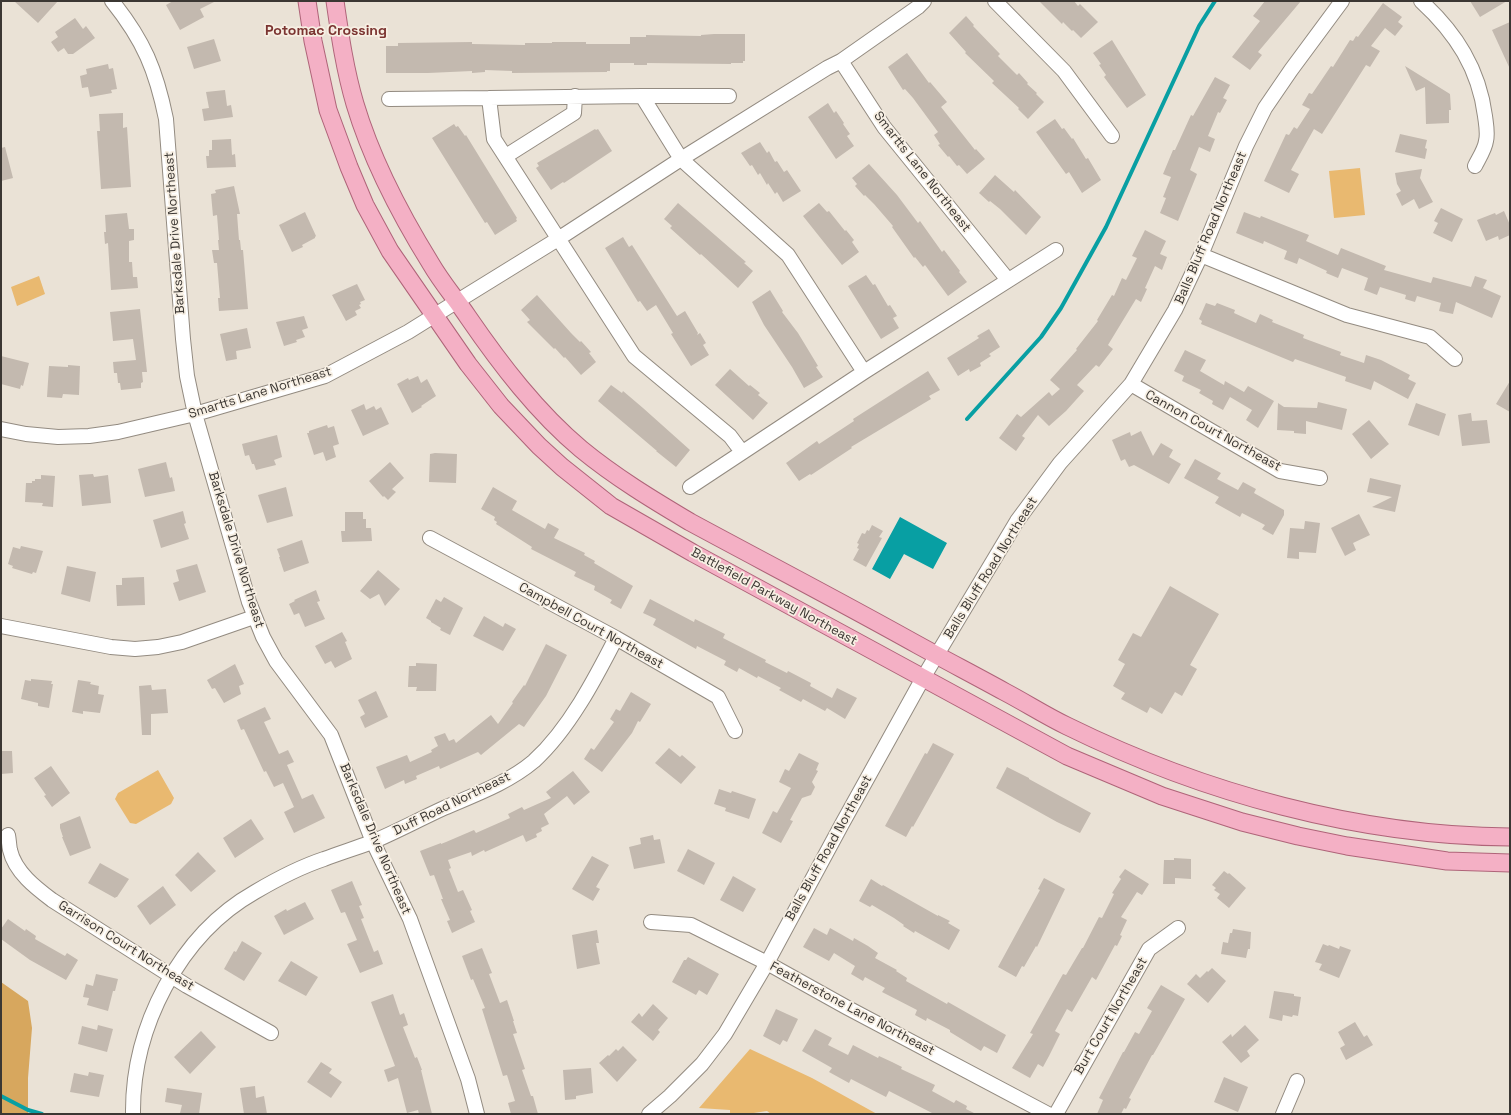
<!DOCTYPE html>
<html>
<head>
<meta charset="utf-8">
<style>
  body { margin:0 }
  #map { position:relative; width:1511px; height:1115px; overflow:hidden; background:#eae2d6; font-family:"Space Grotesk",sans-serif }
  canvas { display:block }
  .frame { position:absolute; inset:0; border:2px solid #3b3733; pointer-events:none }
</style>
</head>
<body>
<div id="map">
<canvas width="1511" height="1115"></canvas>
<div class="frame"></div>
</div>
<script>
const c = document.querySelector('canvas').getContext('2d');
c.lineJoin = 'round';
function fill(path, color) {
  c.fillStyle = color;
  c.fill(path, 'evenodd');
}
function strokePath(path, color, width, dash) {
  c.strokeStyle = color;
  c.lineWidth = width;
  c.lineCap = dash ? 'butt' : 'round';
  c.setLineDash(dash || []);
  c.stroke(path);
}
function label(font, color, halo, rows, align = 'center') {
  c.font = font + ' "Space Grotesk",sans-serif';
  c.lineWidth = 3.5;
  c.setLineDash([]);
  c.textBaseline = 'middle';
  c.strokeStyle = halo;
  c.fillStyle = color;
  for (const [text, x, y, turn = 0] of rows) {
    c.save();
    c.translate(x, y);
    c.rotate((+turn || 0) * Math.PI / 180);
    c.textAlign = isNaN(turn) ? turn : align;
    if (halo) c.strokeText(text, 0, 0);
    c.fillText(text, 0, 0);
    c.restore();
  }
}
fill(new Path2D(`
  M1360,168L1365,215L1334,218L1329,171Z
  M39,276L45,294L17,306L11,287Z
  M158,770L174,798L171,804L136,824L130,823L115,799L118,793Z
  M750,1049L812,1078L877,1114H771L767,1111L747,1114H730V1110L699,1108Z`), '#e9b970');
fill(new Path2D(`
  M1,982L28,1001L32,1028L28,1078V1114H1Z`), '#d7a75e');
fill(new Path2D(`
  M900,517L947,543L933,569L904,554L890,579L872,569Z`), '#089fa3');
strokePath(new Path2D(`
  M967,419L1041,337L1061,308L1106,227L1199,26L1215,1
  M1,1096L28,1110L42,1114`), '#089fa3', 4);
fill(new Path2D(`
  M14,1H58L38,23Z
  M173,1H216L200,9L204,17L180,30L166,5Z
  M1039,1H1074L1078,6L1080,4L1098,22L1081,38L1073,30L1072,31L1063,22L1062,24Z
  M1265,1H1301L1258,52L1262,55L1250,70L1232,57L1260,21L1253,16Z
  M1470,1H1507L1480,17Z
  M1383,3L1402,17L1398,22L1403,26L1395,36L1385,28L1371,46L1380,51L1370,67L1366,65L1322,134L1314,129L1291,170L1299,174L1289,193L1264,181L1286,134L1289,135L1294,127L1297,129L1310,109L1302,105L1309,93L1312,94L1331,66L1333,67L1350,40L1353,41L1356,36L1358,37Z
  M966,16L974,25L973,26L1000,54L998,56L1017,75L1019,73L1028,83L1027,84L1037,93L1036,94L1044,102L1028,119L1018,109L1019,108L992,83L994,81L965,53L966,52L949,33Z
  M75,18L83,29L86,26L95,38L73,54H68L64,48L58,52L51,42L58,37L55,32Z
  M1510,22V69L1492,30Z
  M714,34H745V61H743V63H731V64L647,63V65H634V63H610V71H607V72L512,73V71L485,70V72L472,73V71L428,73H386V46H398V43L472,42V44L525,45V43H552V42H586V44H630V37H646V35L701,36V35Z
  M214,39L221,61L194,69L187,47Z
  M1112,40L1146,95L1127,108L1104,77L1106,75L1099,65L1101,64L1093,53Z
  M907,53L929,83L930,82L947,102L941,107L975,150L976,149L985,159L967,174L959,165L957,166L949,156L948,157L938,145L940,144L934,135L938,132L913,98L905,89L903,90L888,67Z
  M108,64L109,69L113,68L117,89L111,90L112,93L90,97L88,87L82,88L80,76L87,74L86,69Z
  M1405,66L1450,94L1451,110H1449V123L1426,124L1425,87L1416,91Z
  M1215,77L1230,85L1223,98L1227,100L1220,113L1218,112L1208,136L1215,139L1210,152L1199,147L1190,170L1197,174L1178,221L1160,213L1166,198L1163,197L1171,177L1163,174L1173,150H1175L1191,115L1193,116Z
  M225,90L227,106L231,105L233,117L204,121L202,109L209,108L206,92Z
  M828,103L834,113L836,111L844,123L843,124L850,134L847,136L854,146L836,159L808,117Z
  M123,113V128L127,127L131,187L101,189L97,131H100L99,114Z
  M1055,119L1062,129L1064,128L1072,139L1073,138L1086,159L1088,158L1101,180L1082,193L1069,172L1066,174L1036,132Z
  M454,124L456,127L458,126L465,136L466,135L517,218L516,219L517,221L495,235L487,222L485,223L432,138Z
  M595,129L596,130L598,129L612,151L564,183L563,182L551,190L536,168L539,166L537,163Z
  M1400,134L1427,140L1425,148L1427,149L1425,159L1395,152Z
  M231,139L232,155L235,154L236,167L207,168L206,156H209V150H212V140Z
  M760,142L767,153L769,151L775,162L777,161L784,172L787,170L801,191L783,202L777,192L775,194L768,183L767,185L760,173L758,175L752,165L750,166L741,153Z
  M5,147L13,178L1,181V148Z
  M869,164L897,195L918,223L920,221L942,252L944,250L960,271L959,272L967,282L948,296L925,265L923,267L915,257L914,258L892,227L893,226L874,204L865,195L864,196L855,186L857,184L852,178Z
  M1422,169L1420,178L1433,202L1419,209L1414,199L1402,206L1396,194L1401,191L1397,184L1395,173Z
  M995,175L1014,192L1015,190L1041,217L1026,235L1000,209L990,201L989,202L979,193Z
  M234,186L240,214H237L239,240H240L241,250H243L248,309L219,311L218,298H220L217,263H214L212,250H219L218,240H219L217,215L213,216L211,194L216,193L215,190Z
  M678,203L746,262L744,263L753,271L738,288L701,254L700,255L670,228L672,226L664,219Z
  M819,203L827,212L829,211L845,231L846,230L854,240L852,242L859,252L842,265L803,216Z
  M1441,208L1463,219L1452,242L1433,233L1438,223L1434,221Z
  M1504,211L1510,225V235L1499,240L1498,236L1486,241L1477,220L1495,213L1496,215Z
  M305,212L316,236L315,237V238L302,245L303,247L292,252L279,225Z
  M1244,212L1260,218L1261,216L1309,235L1306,241L1338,255L1341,248L1386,266L1384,270L1431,283L1433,277L1471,287L1475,276L1487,280L1483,288L1501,296L1492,318L1456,302L1453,314L1439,311L1441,303L1417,296L1415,302L1405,299L1406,295L1380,287L1377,295L1364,290L1368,278L1342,268L1338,278L1326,273L1327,271L1299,258L1297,264L1284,259L1287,251L1264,241L1263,244L1236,233Z
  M127,213L129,229H134V240L129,241V262H132L133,277H137L138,288L111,290L108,243L105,244L104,232H106L105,215Z
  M1145,230L1166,241L1160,254L1167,257L1162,270L1155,266L1145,288L1147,289L1141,302L1136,299L1108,345L1113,349L1099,367L1096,365L1077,385L1084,391L1066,411L1049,426L1038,415L1022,436L1025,438L1016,451L999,438L1017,414L1021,417L1049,392L1052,396L1060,389L1050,380L1077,350L1076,349L1098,321L1097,320L1112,295L1114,296L1122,278L1126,280L1137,258L1132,256Z
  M623,237L629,247L632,245L677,316L685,311L698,333L697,335L700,333L706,343L703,345L709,355L691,366L671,334L673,333L656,305L647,311L640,301L638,302L605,248Z
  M866,275L873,285L875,284L888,306L890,305L897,316L893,318L899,328L881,339L848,286Z
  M357,284L365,300L360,302L361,304L359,305L361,308L355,311L357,315L346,321L332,295Z
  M770,290L783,311L782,312L798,333L818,366L816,367L823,377L804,388L792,367L764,325L752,302Z
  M537,295L571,333L580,342L581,341L591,352L589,353L596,362L581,375L565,357L564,358L555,348L554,349L527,322L530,320L521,310Z
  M1206,303L1215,306L1217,303L1235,310L1234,313L1256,323L1260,314L1273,320L1272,322L1304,335L1303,338L1341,352L1340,355L1364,363L1366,355L1381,360L1410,375L1408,379L1416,383L1408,399L1374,381L1371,390L1345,381L1346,377L1295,359L1293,362L1201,324L1202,321L1199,319Z
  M140,309L147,372H142L143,382L141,383V388L121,390L120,383H118L117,373H114L113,362L136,360L133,339L113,341L110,312Z
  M304,316L308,328L302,330L305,337L296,340L297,342L284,346L276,322Z
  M247,328L251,348L236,351L237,359L226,361L220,334Z
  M989,329L1000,347L989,354L991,356L980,363L981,366L970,372L969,369L958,376L947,358L968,345L979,338L977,336Z
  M1185,350L1206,360L1200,371L1224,385L1225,381L1244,392L1248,386L1274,401L1258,428L1246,420L1252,410L1230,397L1223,410L1212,404L1213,401L1199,393L1201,390L1182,381L1184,376L1174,371Z
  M1,356L29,363L23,386L21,385L20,389L1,384Z
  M68,365L80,366L79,395L63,394L62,398L47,397L49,366L68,367Z
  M730,369L749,386L750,385L760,393L758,395L768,403L753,420L715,385Z
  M928,371L940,390L929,396L931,399L851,447L852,448L811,475L810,474L799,481L786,463L817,441L819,444L854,421L853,419Z
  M418,376L421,383L427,379L436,396L421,406L422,407L412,413L397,384L408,378L409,380Z
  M1510,381V412L1496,404Z
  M611,385L622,393L623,391L643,408L690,450L676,467L656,451H657L598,401Z
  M1318,402L1347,409L1342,430L1306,421V434L1294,433V431L1277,430L1278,403L1284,407L1317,408Z
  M1416,403L1446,414L1439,436L1408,425Z
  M364,404L366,410L374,406L376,410L381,407L389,424L363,436L351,410Z
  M1471,413L1472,421L1487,420L1490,443L1462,446L1458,415Z
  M1369,420L1389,444L1371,459L1352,434Z
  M327,425L328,428L334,426L339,444L333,446L336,457L326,461L323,452L314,455L307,433H309V431Z
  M1141,431L1153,456L1161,443L1173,450L1169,457L1181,464L1169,484L1134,465L1129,467L1125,459L1121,461L1112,440L1130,432L1131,436Z
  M277,435L282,457L274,460L276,465L256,470L254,464H252L249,455L245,456L242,444Z
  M435,453L457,454L456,483L429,482L430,454Z
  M1195,459L1221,473L1217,479L1238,490L1243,482L1256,489L1254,493L1284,510V515L1273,535L1262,529L1265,525L1242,513L1240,517L1215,503L1219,497L1184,478Z
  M166,462L170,478L172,477L175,491L145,497L138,469Z
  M390,462L404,478L392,489L396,492L388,500L384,496L383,497L369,481Z
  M93,474L94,477L108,475L111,503L82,506L79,475Z
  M41,475L55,476L53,507L42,506L43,503L25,502L26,483H32V481H35V479H41Z
  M1370,478L1401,485L1395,512L1372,507L1392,497L1367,492Z
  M286,487L293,516L267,523L258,495Z
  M493,487L517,501L512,510L545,529L548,523L559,529L554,538L585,553L584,555L595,561L594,563L633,586L621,609L610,603L612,600L594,590L595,586L574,576L576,572L531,549L532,547L496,524L497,522L494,520L495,517L481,509Z
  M183,511L186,523L184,524L189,539L161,548L153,520Z
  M345,512H363V519H366V528H371L372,541L342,542L341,531H345Z
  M1359,514L1370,535L1353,543L1356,550L1345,556L1331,528Z
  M1305,521L1320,523L1316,553L1299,552V559L1287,558L1290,528L1304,529Z
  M872,525L883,531L879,537L882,538L866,567L853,560L859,549L857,548L859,544L857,543L862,533L865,534L867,530L869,531Z
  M302,540L309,563L284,572L279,557H280L277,549Z
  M21,546L43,551L36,573L33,572L32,574L12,568L13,566L8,564L13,547L20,549Z
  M197,564L206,592L179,601L173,583L179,581L176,570Z
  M67,566L96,572L90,602L61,594Z
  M378,570L400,589L385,606L379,594L370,599L360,591Z
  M144,577L145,605L117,606L116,585H122V578Z
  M1170,586L1219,614L1190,665L1197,669L1182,696L1175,692L1162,714L1150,707L1147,713L1121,699L1125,693L1113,686L1125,664L1118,660L1133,633L1141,637Z
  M316,590L320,601L317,602L325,619L305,627L299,613L294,615L289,604L295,601L294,600Z
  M444,597L463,608L450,635L440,630L441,628L431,622V621L426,618L436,599L441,602Z
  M650,599L694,622L695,619L725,634L723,638L766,660L765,662L787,673L788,671L811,683L810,686L832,698L837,688L857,698L845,719L827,708L825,711L803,699L801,702L779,690L781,688L758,676L757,678L739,668L737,672L724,665L726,661L697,646L696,649L653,625L656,619L643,613Z
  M484,616L503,627L505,623L516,629L503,651L473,636Z
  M342,632L347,641L345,642L352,659L335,668L331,661L325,664L315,646Z
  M546,644L567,655L546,696L524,727L519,724L481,755L478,752L440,769L439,766L416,776L417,779L405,784L404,780L385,789L376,767L407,755L410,762L432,752L431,750L438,746L434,737L445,733L449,741L454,739L456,743L491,715L498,724L513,703L512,702L524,685L525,686Z
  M416,663L437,664L436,691H416L417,687H408L409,666H416Z
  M235,664L244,684L239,686L241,694L224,703L215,688L212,689L207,680Z
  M31,679L52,681L51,684H53L49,708L38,706V703L21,699L25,680L31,681Z
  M78,680L91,682L90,684L99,686L98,694L104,695L100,713L83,711V714L72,712Z
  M151,685L152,690L166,689L168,713L151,714V735H142L139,686Z
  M376,691L388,717L365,728L360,717L365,714L358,700Z
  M631,692L651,704L640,722L638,721L632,733L602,772L584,759L591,748L594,750L614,722L610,719L616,709L620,711Z
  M265,707L271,719L264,722L279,754L288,750L294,762L287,765L302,799L313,794L325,818L294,833L284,812L294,807L283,783L274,787L266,771L264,772L244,729L241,730L237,720Z
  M933,743L954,754L913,827L912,826L906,837L885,826L925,753L927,754Z
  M669,748L680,757L682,755L696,767L681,784L655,763Z
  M1,751H12L13,773L1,774Z
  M799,753L819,763L816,770L818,771L812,782L815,787L811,795L802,798L790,820L793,821L781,843L762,833L773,811L777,813L791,788L779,782L785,769L789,771Z
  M51,766L70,793L52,807L44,796L46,795L34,778Z
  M1007,767L1029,778V779L1091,813L1080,833L1057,822L996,788Z
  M573,771L590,792L574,805L567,796L544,814L549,824L541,828L542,831L536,834L537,837L526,842L523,835L485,852L484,850L472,856L471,852L448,860L451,868L449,869L458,892L463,890L472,910L470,911L475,922L452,933L447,921L450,920L441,899H443L434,875L430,876L420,851L441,843V844L446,842L474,830L476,833L510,818L508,814L522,807L524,810L551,798L546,792Z
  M719,789L731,793L732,791L756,799L749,819L725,811L726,808L714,804Z
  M80,816L91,848L70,856L62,837H63L60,828V824Z
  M251,819L264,839L235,858L223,838Z
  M653,835L654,840L660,839L665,863L634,869L629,847L641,844L640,838Z
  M688,849L715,863L704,885L677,871Z
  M198,852L216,871L191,892L175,875Z
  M592,856L609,865L596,887L600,889L593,901L572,889Z
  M1174,858L1191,859V879L1175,878V884H1163L1164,860H1174Z
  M100,863L129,879L117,897H116L115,898L88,883Z
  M1125,869L1149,884L1142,895L1137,892L1121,917L1127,920L1120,935L1122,936L1117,946L1115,945L1096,980L1092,977L1072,1012L1067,1009L1055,1031L1060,1034L1049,1056L1043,1067L1038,1064L1030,1078L1012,1068L1033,1034L1030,1033L1063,974L1066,975L1082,948H1083L1099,917L1102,918L1114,894L1112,893L1121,879L1119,877Z
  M1224,871L1228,874L1229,873L1246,888L1229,908L1217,898L1220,894L1214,890L1216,888L1212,885Z
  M733,876L756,889L743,912L720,900Z
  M1044,878L1065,889L1037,947L1036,946L1024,967L1022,966L1016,977L998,967L1040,890L1038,889Z
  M871,879L882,886L883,885L938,916V915L950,921L948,923L960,930L949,950L915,931L914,933L903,926L904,925L894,918L872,905L870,907L859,901Z
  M352,881L362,905L359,906L364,918L361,919L374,952L378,950L383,964L360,973L347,944L357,940L345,912L341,913L331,890Z
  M163,886L176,905L150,925L137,906Z
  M305,902L314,919L284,935L274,916L286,909L287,911Z
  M8,919L25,931L26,929L36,936L35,939L65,956L67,953L78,960L66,980L30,960L1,939V929Z
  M814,928L827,935L830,928L853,941L854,938L868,946L878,953L875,958L897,970L896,971L907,978L906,981L947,1004L948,1002L1006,1035L997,1053L984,1046L981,1051L950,1032V1030L927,1018L926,1021L915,1015L917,1010L882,992L885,988L865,977L863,981L851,974L855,966L834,953L829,961L803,947Z
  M1233,929L1251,932L1250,949H1248L1246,958L1221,954L1223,942L1228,943L1230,933H1232Z
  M597,930L599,943H596L600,964L577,969L572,935Z
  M242,941L262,953L244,981L224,969L234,951L236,952Z
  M1323,944L1328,946L1329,945L1339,949L1340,946L1351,950L1339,978L1319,970L1322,964L1315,962Z
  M482,948L492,973L489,974L500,1003L507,1000L514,1021H513L517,1033L513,1034L525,1069L522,1070L531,1096H533L538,1114H511L508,1103L515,1101L507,1075L503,1076L482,1009L485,1008L473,979L471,980L462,956Z
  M688,957L719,974L707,995L699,990L696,995L672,982L684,960H686Z
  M291,961L318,977L306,996L278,981Z
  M1212,968L1226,981L1208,1003L1187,984L1196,974L1200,978L1207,971L1208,972Z
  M96,974L118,979L115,991H113L108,1011L87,1005L89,998L83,997L86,984L93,986Z
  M1161,985L1185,999L1153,1055H1152L1129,1098L1131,1099L1126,1109L1124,1108L1121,1114H1097L1103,1100L1099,1098L1123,1052H1124L1135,1032L1139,1034L1152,1011L1147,1008Z
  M1274,991L1294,994V996L1301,997L1298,1016L1293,1015L1292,1017L1283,1015L1282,1021L1269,1018Z
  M393,994L400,1015L404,1013L408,1025L403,1027L415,1058L417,1057L422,1070H421L432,1114H419L418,1110L407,1113L398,1078L388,1082L384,1070L395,1066L371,1002Z
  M653,1004L668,1018L658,1030L660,1032L653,1041L631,1022L639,1013L642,1017Z
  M776,1009L798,1019L787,1042L783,1040L780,1045L763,1036Z
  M1355,1022L1364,1037L1367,1035L1373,1045L1346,1060L1340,1048L1345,1045L1338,1032Z
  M98,1025L113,1029L107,1052L78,1044L82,1026L97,1030Z
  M1245,1025L1259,1040L1247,1051L1250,1056L1241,1063L1222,1042L1231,1034L1232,1037Z
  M815,1029L832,1038L828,1045L848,1055L853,1045L878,1058L879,1056L892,1062L902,1067L901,1069L935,1085L932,1091L954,1103L956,1100L967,1106L966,1109L976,1114H934L889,1091L886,1097L851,1079L849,1083L829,1072L832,1068L802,1051Z
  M201,1031L216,1047L190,1074L174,1057Z
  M623,1046L637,1060L617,1082L599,1063L608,1055L609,1056L616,1049L618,1051Z
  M321,1062L332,1069L329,1073L342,1082L331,1098L307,1082Z
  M591,1068L593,1093L576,1096V1099L565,1100L563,1070Z
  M89,1072L104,1075L99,1097L70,1092L74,1073L88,1076Z
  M1224,1077L1248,1087L1238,1112L1214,1102Z
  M255,1086L256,1098L264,1096L267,1114H244L240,1088Z
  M167,1088L202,1093L199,1114L180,1113L182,1105L165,1102Z`), '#c3b9af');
const minor = new Path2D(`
  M112,1C144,41 156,70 166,119L183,339L187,376L195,414L249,602L263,637L276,661L331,735L373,842L410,919L468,1079L477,1114
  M995,1L1064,71L1112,136
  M1421,1C1456,33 1479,69 1485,116C1486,124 1488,133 1486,141C1485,149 1479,158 1475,166
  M841,61L884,127L1008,280
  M642,96H729
  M489,98L642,96L681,159L788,255L864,372
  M389,99L489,98L494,139L634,356L730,436L742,452
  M506,156L574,113L575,96
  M1201,255L1347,315L1430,337L1455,359
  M1131,384L1280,471L1320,478
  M1,429L26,434L58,437L89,436L118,432L195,414L325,376L408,332L456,302L558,239L681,159L827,68L841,61L918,7L924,1
  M690,487L864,372L1056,250
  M430,538L616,638L718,697L735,731
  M1,626L111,647L135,649L158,647L182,642L254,617
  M8,835C9,840 9,845 10,850C15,872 36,888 52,900L187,986L271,1033
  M651,922L691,925L767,963L846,1007L1048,1114
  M133,1114C132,1028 179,935 255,892C277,879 300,867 324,859C340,853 356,848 372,842C396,832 420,819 444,808C474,795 508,783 534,761C569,729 595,679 616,638
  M649,1114L670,1096L702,1064L725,1034L767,963L842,824L923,678L1017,521L1060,463L1131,384L1175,310L1201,255L1246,146L1265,108L1291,70L1342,1
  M1056,1114L1149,949L1178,928
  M1283,1114L1297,1081`);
const major = new Path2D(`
  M307,1L313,41L328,110L349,167L365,205L390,251L468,364L501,406L539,446L562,467L611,506L693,553L1067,756L1162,796L1242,822L1298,836L1347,846L1447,861L1510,863
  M335,1C340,36 345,70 355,104C372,161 400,214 431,264C442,283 456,299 468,317C501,365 537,412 581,449C615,477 653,500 690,522C766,563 843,603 918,645C947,661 976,676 1005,692C1026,703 1046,716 1067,726C1203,793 1359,836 1510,837`);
strokePath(minor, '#938b81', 16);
strokePath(major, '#af6479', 19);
strokePath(minor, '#fff', 14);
strokePath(major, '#f4b0c5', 17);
label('13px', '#3b3733', '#f7efe3', [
  ["Smartts Lane Northeast",922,172,52],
  ["Balls Bluff Road Northeast",1211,228,-67],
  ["Barksdale Drive Northeast",175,233,-94],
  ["Smartts Lane Northeast",260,393,-17],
  ["Cannon Court Northeast",1213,431,29],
  ["Barksdale Drive Northeast",236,550,73],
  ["Balls Bluff Road Northeast",991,568,-58],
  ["Battlefield Parkway Northeast",774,597,29],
  ["Campbell Court Northeast",591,626,29],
  ["Duff Road Northeast",452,804,-26],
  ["Barksdale Drive Northeast",375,839,67],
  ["Balls Bluff Road Northeast",829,848,-61],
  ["Garrison Court Northeast",126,946,32],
  ["Featherstone Lane Northeast",852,1009,28],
  ["Burt Court Northeast",1111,1016,-60]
]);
label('bold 14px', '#7b3431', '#f7efe3', [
  ["Potomac Crossing",326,31]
]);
</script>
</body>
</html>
